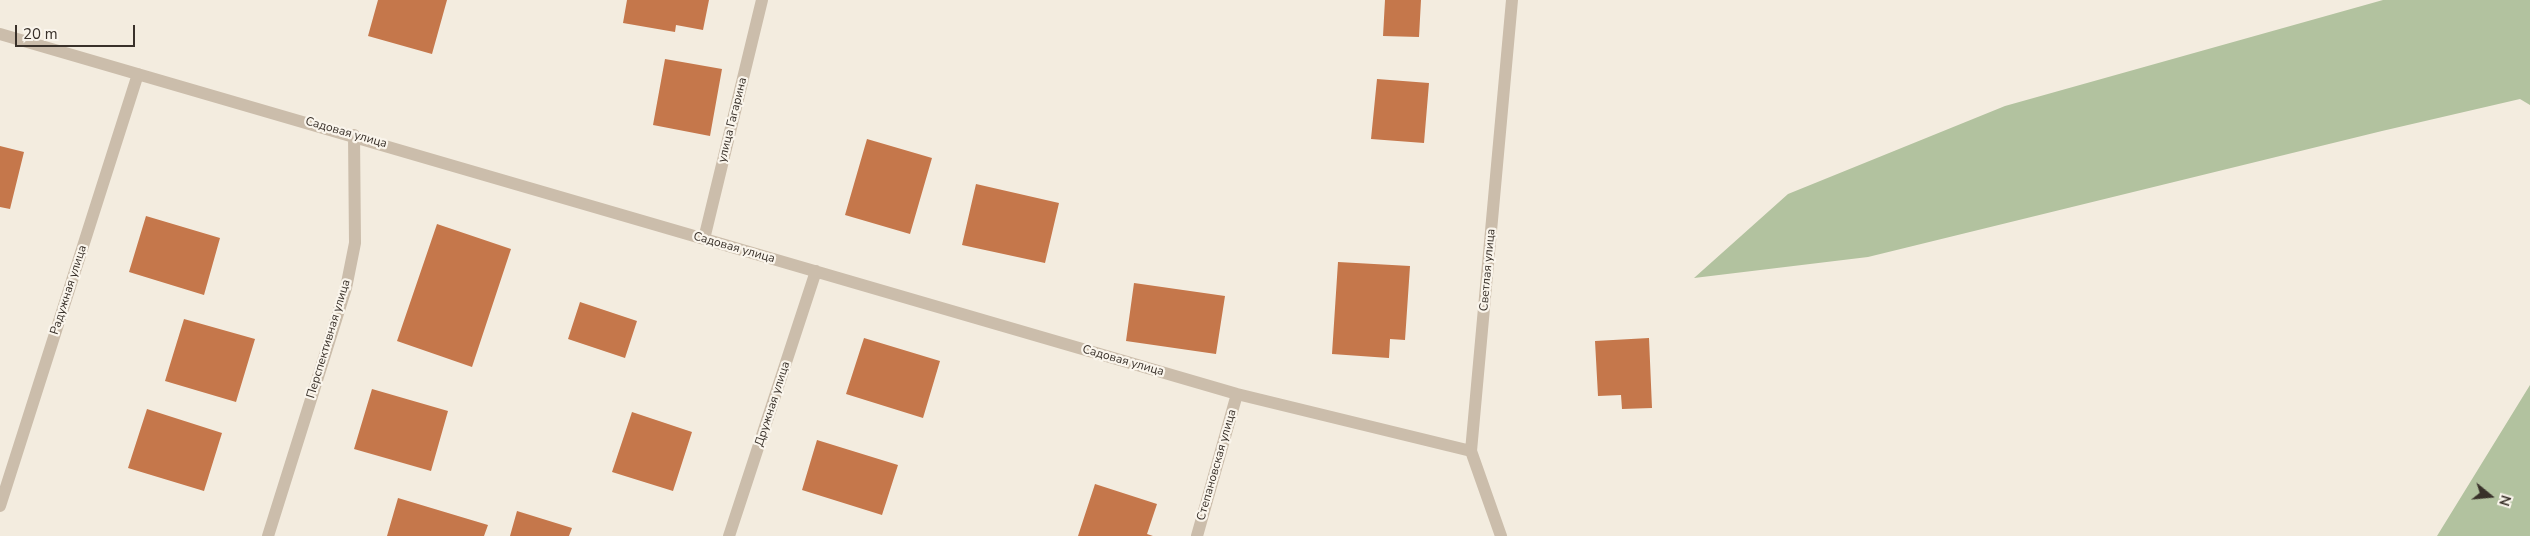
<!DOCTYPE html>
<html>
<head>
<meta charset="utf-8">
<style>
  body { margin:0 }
  #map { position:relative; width:2530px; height:536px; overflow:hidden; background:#f3ecdf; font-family:"Nunito Sans",sans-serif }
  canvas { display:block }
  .north { position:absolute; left:2465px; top:471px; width:50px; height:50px; -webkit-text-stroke:4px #faf5ec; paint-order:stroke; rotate:107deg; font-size:14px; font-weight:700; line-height:20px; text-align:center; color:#39312a }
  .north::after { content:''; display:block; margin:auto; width:18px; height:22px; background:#39312a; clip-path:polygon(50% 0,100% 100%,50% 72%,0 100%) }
  .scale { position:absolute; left:15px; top:25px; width:120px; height:22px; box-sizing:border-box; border:2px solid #39312a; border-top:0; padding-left:6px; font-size:15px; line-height:18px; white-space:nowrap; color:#39312a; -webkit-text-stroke:4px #faf5ec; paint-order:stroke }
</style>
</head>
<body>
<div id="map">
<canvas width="2530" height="536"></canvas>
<div class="north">N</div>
<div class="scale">20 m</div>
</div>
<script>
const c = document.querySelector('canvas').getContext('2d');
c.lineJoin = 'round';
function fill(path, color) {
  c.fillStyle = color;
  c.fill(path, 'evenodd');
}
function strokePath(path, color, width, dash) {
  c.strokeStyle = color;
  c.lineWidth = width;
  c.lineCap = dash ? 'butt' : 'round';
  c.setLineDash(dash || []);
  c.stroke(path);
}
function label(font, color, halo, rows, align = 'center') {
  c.font = font + ' "Nunito Sans",sans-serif';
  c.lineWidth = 4.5;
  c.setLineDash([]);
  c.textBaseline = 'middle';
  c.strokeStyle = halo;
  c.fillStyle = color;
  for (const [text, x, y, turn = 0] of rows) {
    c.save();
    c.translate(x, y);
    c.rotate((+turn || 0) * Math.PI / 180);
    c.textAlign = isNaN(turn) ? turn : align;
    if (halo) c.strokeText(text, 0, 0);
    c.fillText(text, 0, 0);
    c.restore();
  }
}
fill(new Path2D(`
  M2383,0H2530V105L2520,99L2382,131L1868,257L1694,278L1788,194L2005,106Z
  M2530,385V536H2437Z`), '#b2c29f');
fill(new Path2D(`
  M378,0H447L432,54L368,36Z
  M627,0H709L703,30L676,25L675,32L623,23Z
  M1385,0H1421L1419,37L1383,36Z
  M665,59L722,69L710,136L653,125Z
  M1377,79L1429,83L1424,143L1371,139Z
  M867,139L932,158L910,234L845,215Z
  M0,146L24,152L10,209L0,207Z
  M976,184L1059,203L1045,263L962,245Z
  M146,216L220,238L204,295L129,272Z
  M437,224L511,249L472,367L397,341Z
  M1338,262L1410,266L1405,340L1390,339L1389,358L1332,354Z
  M1134,283L1225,296L1216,354L1126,341Z
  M580,302L637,321L625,358L568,339Z
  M184,319L255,339L236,402L165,381Z
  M864,338L940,361L923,418L846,394Z
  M1649,338L1652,408L1622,409L1621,395L1598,396L1595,341Z
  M372,389L448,411L431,471L354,449Z
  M147,409L222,433L204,491L128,468Z
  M632,412L692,432L673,491L612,472Z
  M817,440L898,465L882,515L802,490Z
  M1095,484L1157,504L1147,534L1153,536H1078Z
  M398,498L488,525L484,536H387Z
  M517,511L572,528L569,536H510Z`), '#c5774b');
strokePath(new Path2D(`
  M0,34L1237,394L1471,451
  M704,239L762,0
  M0,506L138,74
  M268,536L346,288L355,243L354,135
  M729,536L816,271
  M1197,536L1237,394
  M1501,536L1471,451L1512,0`), '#cbbdab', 12);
label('12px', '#39312a', '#faf5ec', [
  ["улица Гагарина",733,120,-76],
  ["Садовая улица",346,133,16],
  ["Садовая улица",734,248,16],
  ["Светлая улица",1488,270,-85],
  ["Радужная улица",69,290,-72],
  ["Перспективная улица",329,339,-73],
  ["Садовая улица",1123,361,16],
  ["Дружная улица",773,404,-72],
  ["Степановская улица",1217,465,-74]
]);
</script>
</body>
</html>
